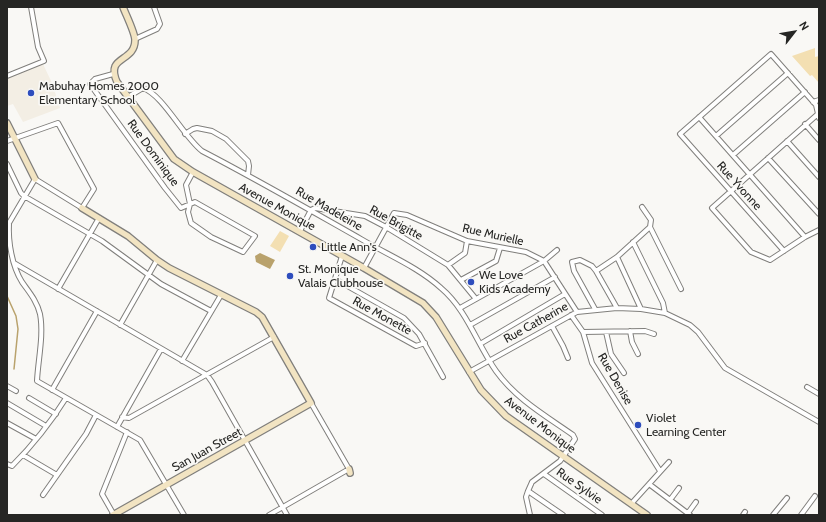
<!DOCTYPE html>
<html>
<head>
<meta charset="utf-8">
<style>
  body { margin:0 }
  #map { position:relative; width:826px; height:522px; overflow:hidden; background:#f9f8f5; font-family:Cabin,sans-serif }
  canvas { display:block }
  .frame { position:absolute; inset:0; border:8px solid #262624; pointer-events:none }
  .north { position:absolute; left:774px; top:12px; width:40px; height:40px; -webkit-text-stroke:3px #f9f8f5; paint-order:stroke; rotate:59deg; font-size:11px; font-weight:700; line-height:16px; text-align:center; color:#262624 }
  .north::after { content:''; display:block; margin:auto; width:14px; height:18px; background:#262624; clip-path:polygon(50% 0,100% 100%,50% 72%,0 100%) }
</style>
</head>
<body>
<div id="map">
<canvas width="826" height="522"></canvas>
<div class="frame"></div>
<div class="north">N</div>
</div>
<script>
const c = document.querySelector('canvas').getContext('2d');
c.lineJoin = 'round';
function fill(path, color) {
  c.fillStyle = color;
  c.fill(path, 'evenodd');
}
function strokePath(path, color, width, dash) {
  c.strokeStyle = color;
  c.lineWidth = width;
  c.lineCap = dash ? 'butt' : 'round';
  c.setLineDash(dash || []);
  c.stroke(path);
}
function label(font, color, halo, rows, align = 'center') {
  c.font = font + ' Cabin,sans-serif';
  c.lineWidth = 3.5;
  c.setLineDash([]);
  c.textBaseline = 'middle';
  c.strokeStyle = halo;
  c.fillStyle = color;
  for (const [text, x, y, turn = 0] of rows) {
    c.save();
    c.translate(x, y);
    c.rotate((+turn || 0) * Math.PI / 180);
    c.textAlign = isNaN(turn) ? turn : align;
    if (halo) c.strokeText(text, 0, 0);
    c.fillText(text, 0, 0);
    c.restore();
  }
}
fill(new Path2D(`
  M43,64L52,83L60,108L23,122L13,104L7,106V78Z`), '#f3eee4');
fill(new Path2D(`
  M815,48V57L819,56V83L812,75L810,76L792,56Z
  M280,231L289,236L280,252L270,246Z`), '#f3dfb2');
fill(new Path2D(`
  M260,253L275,260L270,269L256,262L255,256Z`), '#b9a26c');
strokePath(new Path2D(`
  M7,296L16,316L18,329L14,369`), '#b9a26c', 1.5);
const street = new Path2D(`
  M135,39L157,29L160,24L154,7
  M113,74L95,79L90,84L165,188L181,208L195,202L255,236L243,252L211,237L191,223L188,212L190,204L186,185L193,172
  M7,76L44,61L38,47L31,7
  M128,97L143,88C163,95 183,136 202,151C256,179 308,209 361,239C388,255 418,267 441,288C467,310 477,344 496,371C516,399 546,416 573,435L575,439L560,461L532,482L528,491L526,497L530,515
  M813,102L819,100
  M819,113L712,208L751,252L770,260L805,237L819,230
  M699,117L805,237
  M805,124L819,140
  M185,134L193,129L197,128L212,131L226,139L248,161L249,166L248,175
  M716,136L788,73
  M7,141L58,123L94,189L82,208L35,179L9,223C8,242 12,266 22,282C29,292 37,301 40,314C44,335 38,360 37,381L140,440L184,515
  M787,141L819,177
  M733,155L805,92
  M768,158L819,214
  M7,164L21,193L24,196L102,241L161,284L211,311
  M642,207L651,220L650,227
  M650,227L681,289
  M300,231L311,210L315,208L365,216L386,227L448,265L476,299
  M633,242L663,303L665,313
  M784,251L680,134L771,54L816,105L819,118
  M342,256L329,298L416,346L425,343
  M617,257L641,309
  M14,263L207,375L212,382L287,515
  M448,265L465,253L467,241
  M364,268L394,213L407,215L467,241L526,252L544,261L577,312
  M596,271L617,257L650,227
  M335,279L404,318L419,334L443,377
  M461,280L496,261L500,248
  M58,289L99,218
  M460,308L544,261L557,250
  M595,309L574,271L572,262L580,260L592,266L596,271L617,308
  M571,315L583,332L592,363L660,471
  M120,325L157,260
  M470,325L555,277
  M552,326L563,346L568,358
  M630,331L632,342L638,354
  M583,332L645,331L654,334
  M606,332L611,354L624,373
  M480,344L565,294
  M182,361L221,295
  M469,372L577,312L617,308L641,309L665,313L690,325L698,332L725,368L819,422
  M7,386L16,391
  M807,387L819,394
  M52,390L97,311
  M29,398L56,414
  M7,403L46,426
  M122,417L129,418L274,337
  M7,423L36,439
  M117,427L161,349
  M23,455L57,475
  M7,464L12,466C32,446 51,422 66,398
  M544,474L602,515
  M649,484L690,515
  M528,491L563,515
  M43,495L86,434L96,415
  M670,500L679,488
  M631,504L669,462
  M688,513L696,502
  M114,515L102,494L127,432
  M269,515L349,469L311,403
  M743,515L745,512
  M773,515L787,498
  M801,515L815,496`);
const secondary = new Path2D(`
  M123,7C126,15 135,33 135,40C135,63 105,55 117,82L174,159L193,172L364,268L423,303L436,317L481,390L506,416L647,515
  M7,123L35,179
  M82,208L128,236L157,260L169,268L256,312L262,317L311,403L113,515
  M349,469L350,473`);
strokePath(street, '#807f7c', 6);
strokePath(secondary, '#807f7c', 8);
strokePath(street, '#fff', 4);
strokePath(secondary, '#f2e4c2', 5.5);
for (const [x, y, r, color] of [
  [31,93,4,"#2e4dbd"],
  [313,247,4,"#2e4dbd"],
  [290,276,4,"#2e4dbd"],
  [471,282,4,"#2e4dbd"],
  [638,425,4,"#2e4dbd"]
]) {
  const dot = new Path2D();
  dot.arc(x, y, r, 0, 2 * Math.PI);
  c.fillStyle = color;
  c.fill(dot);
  strokePath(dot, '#f9f8f5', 1.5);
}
label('12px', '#262624', '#f9f8f5', [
  ["Mabuhay Homes 2000",39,86],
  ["Elementary School",39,100],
  ["Little Ann's",321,247],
  ["St. Monique",298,269],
  ["Valais Clubhouse",298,283],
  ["We Love",479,275],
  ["Kids Academy",479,289],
  ["Violet",646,418],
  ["Learning Center",646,432]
], 'left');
label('12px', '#262624', '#f9f8f5', [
  ["Rue Dominique",153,153,54],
  ["Rue Yvonne",739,186,48],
  ["Avenue Monique",277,207,29],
  ["Rue Madeleine",329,209,30],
  ["Rue Brigitte",396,223,29],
  ["Rue Murielle",493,235,13],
  ["Rue Monette",382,316,29],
  ["Rue Catherine",536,323,-29],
  ["Rue Denise",615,379,60],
  ["Avenue Monique",540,425,37],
  ["San Juan Street",207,450,-29],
  ["Rue Sylvie",579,486,35]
]);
</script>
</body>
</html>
